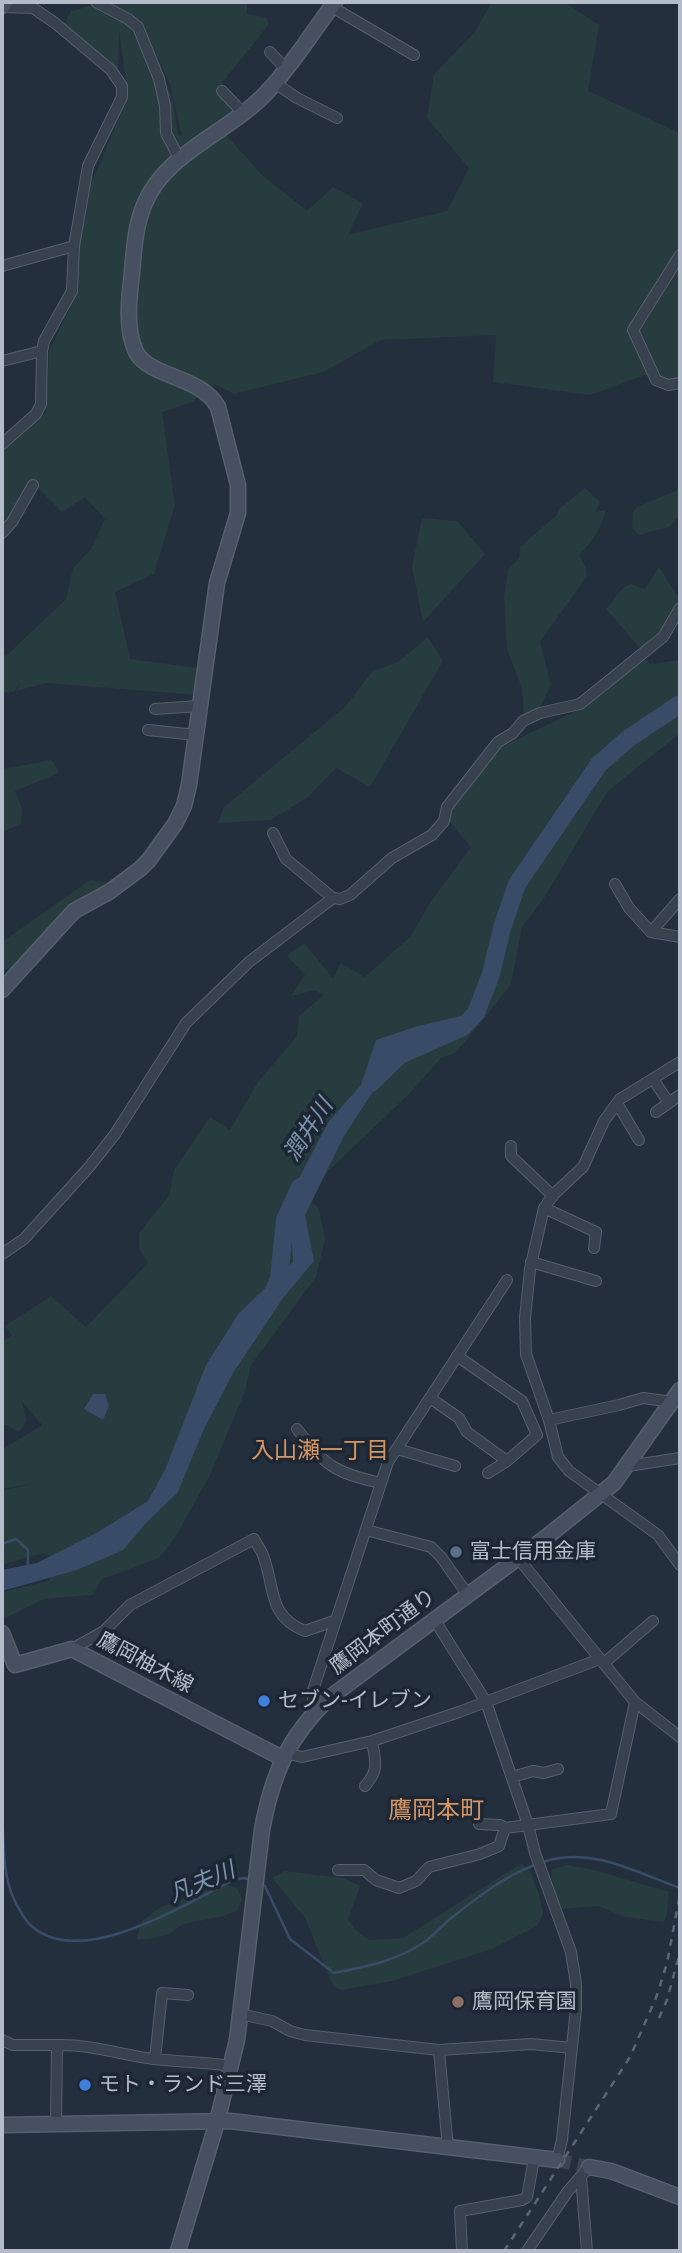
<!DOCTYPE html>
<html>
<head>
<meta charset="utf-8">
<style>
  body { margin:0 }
  #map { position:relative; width:682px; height:2253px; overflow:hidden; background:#242f3e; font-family:"Noto Sans",sans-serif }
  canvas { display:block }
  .frame { position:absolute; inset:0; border:4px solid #b4bcc9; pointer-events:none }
</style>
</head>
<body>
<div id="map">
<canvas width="682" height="2253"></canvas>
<div class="frame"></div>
</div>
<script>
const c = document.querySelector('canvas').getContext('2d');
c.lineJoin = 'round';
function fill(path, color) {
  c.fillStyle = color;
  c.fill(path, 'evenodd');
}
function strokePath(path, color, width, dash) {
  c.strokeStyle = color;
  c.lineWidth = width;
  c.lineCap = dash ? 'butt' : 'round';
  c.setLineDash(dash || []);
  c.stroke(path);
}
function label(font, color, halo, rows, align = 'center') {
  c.font = font + ' "Noto Sans","Noto Sans JP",sans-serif';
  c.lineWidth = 7;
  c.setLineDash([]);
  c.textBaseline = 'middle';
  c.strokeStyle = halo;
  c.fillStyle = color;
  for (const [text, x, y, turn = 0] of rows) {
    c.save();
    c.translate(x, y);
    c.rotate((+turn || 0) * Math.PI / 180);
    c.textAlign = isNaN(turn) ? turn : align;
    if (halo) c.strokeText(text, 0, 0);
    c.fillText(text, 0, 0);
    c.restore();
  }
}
fill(new Path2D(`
  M95,2H247V14L266,17L269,24L222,83L239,113L207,141L227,136L262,175L307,211L333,187L363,203L348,235L447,211L469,168L427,118L434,74L474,33L492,2H564L599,25L588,91L680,133V386L645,375L590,395L493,382L496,335L381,340L323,372L234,394L215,384L192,402L162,412L175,505L154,574L115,592L130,659L198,668L197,695L46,683L16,691L21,682L13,692L2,693V652L6,656L66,599L73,568L91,549L105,519L85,497L62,512L30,480L11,517L2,527V442L46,413L49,351L78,292L80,238L85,199L128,97L119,30L118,71L64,25L71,11L98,4ZM130,21L145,30L170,84L182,136L178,135L172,96Z
  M585,488L600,502L595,512L606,510C601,529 592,542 579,555L586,568L587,576L540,642L551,685L538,711L524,717L522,688L507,649L504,597L508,570L519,558L520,547L557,515L559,509Z
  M680,489V515L669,527L639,535L632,528L633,512L637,507Z
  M422,518L457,521L485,554L423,622L412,567Z
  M659,567L680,600L662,630L640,648L606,609L623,588L631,584L645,589Z
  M428,637L443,661L370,787L336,768L308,797L271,820L218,823L224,807L345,707L373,671L398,662Z
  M643,657L650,664L680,660V733L607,792L544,898L522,927L511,984L479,1025L455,1053L441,1058L409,1094L304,1194L319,1209L325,1239L316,1277L251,1365L245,1391L210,1475L176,1536L159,1558L102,1579L93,1595L44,1599L5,1618L2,1606V1592L49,1581L58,1558L42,1553L2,1565V1491L31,1484L2,1489L3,1449L42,1425L21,1400L27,1420L19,1432L7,1425L2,1426V1342L12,1335L5,1326L51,1296L86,1327L148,1263L139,1248V1233L169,1196L174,1170L210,1117L230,1130L258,1082L297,1036L299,1016L324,995L315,990L291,996L305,975L287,956L304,943L333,978L341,963L365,977L410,937L430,903L471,847L445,816L499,748L578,710Z
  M52,760L59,773L15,791L22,808L21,824L2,832V769Z
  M90,880L110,883L105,891L70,904L12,969H2V942Z
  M522,1863L531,1873L540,1899L543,1914L537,1926L492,1949L392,1981L341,1990L333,1986L305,1918L272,1878L284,1871L343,1878L360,1886L348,1920L357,1931L369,1940L403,1938Z
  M566,1865L594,1870L669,1892L667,1915L664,1922L625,1917L598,1906L561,1909L552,1884L551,1870Z
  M226,1884L237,1888L242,1899L237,1911L224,1916L183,1924L169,1934L155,1938L136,1940L142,1921L161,1907L187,1898L202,1886Z`), '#263c3f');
fill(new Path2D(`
  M461,1016L451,1040L394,1053L374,1090L344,1136L305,1215L314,1261L283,1298L233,1373L203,1431L178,1492L147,1522L123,1550L77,1570L2,1591V1570L37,1563L98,1532L148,1501L165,1470L206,1365L239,1313L293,1262L289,1197L329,1121L361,1085L376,1040L418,1026Z
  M93,1394H105L109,1406L103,1420L84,1409Z`), '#394c67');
strokePath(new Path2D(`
  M2,1544L16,1539L28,1550V1568
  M2,1812C4,1840 2,1872 13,1897C17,1906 26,1923 34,1928C84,1968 186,1904 233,1880L244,1878L251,1880
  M543,1862C592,1846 635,1872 680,1888
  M260,1884L265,1886L290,1939L334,1973C364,1967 396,1961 421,1944C432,1938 440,1927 450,1919C477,1898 504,1876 537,1864`), '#394c67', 2.5);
strokePath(new Path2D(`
  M371,1083L400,1055L463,1027L476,1013L491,974L502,928L517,884L599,764L629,738L680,704
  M271,1297L279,1279L285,1220L300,1187`), '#394c67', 18);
strokePath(new Path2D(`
  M557,2160L589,2167`), '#3a4453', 14, [14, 7]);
const street = new Path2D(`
  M96,2L128,19L138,27L159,79L165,106L166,133L180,160
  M2,7L33,8L55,23L111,70L122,86V97L88,166L74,246L72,291L44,341L42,351L41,404L36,414L2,444
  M332,7L414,55
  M270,52L286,69
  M275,83L297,98L337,118
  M222,91L244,114
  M680,255L633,330L656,380L668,385L680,383
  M2,266L74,246
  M2,361L42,351
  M2,533L12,522L33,485
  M155,709L200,706
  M148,730L196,735
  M273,833L286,859L333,898L340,899L350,895L392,858L432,835L444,821L447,807L498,742L513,733L523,721L540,713L580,704L663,637L680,608
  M615,884L629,908L651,932L680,899
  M651,932L680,937
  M680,1062L620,1099L604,1121L583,1167L554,1194L544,1208L530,1269L525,1318L526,1354L549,1420L558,1457L569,1471L658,1535L680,1565
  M653,1079L669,1103
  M617,1103L639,1140
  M656,1112L680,1095
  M511,1146V1156L553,1196
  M544,1208L596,1232L594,1248
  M2,1254L24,1239L90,1166L115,1134L186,1023L249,962L333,898
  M531,1262L596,1281
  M430,1398L459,1418L467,1432L507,1461L537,1435L522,1401L457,1356
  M549,1420L619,1405L643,1398L673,1402
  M297,1429C325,1466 335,1473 381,1483
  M397,1449L455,1466
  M628,1466L680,1458
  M488,1473L507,1461
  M366,1530L431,1547L441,1557L468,1595
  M518,1558L635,1702L680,1737
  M434,1619L486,1702L528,1825L535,1853L571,1952L576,1984V2009L562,2140L557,2160
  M72,1649L104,1631L130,1605L254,1539C257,1545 262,1551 264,1558C275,1589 268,1616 305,1631L334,1621
  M604,1663L653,1621
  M313,1713V1690L388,1462L507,1280
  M285,1753L302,1757L372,1741L459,1712L600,1659
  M512,1777L533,1771L544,1773L558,1769
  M365,1786C380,1769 375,1761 372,1741
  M479,1824L500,1825L505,1828L611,1814L635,1702
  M338,1870H364L376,1880L399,1888L416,1881L429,1867L480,1854L499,1846L505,1828
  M240,2014L272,2021L290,2031L305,2035L439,2050L531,2044L572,2048
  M2,2040L13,2045H57L56,2125
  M57,2045C91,2044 122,2055 154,2059C180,2062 205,2062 231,2066
  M439,2050L448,2148
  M155,2059L162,1993L188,1995
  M581,2177L587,2251
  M462,2251L460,2211L522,2200L527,2197L534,2159
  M527,2251L568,2191L589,2167`);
const secondary = new Path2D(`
  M2,6L5,2
  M2,990L74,911L109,892L140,869L149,860L175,824L184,806L189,785L217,583L238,513V485L218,407C200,375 150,378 136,352C125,328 129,298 132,273C134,250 135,227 144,205C165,152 231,132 268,91C293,64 313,31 335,2
  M2,1633L15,1665L72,1649L282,1758
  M2,2125L230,2121L557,2160
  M589,2167L611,2171L680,2197
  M178,2251L217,2122L237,2040L262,1830C272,1775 288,1737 329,1698L549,1535L614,1483L680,1390`);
strokePath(street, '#565f6c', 12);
strokePath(secondary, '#565f6c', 17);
strokePath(street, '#38414e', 10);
strokePath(secondary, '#465061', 14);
strokePath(new Path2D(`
  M659,2018L667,2000L680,1952
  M504,2251L630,2057L656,1998L667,1963L680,1894`), '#5a6575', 2.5, [7, 7]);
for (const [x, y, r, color] of [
  [456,1552,7,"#5c6f8a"],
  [264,1701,7,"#3f7fe0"],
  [458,2002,7,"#8d6e63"],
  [85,2085,7,"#3f7fe0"]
]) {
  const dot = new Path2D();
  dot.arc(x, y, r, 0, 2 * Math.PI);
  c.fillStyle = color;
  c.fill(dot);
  strokePath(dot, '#1d2633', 2.5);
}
label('21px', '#b4bcc9', '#1d2633', [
  ["富士信用金庫",470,1552],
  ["セブン-イレブン",278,1701],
  ["鷹岡保育園",472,2002],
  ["モト・ランド三澤",99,2085]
], 'left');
label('21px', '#b4bcc9', '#1d2633', [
  ["鷹岡本町通り",383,1632,-37],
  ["鷹岡柚木線",145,1663,28]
]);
label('italic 23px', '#7c92b1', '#1d2633', [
  ["潤井川",309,1130,-57],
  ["凡夫川",202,1883,-23]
]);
label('23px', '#d59563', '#1d2633', [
  ["入山瀬一丁目",320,1451]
]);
label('24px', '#d59563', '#1d2633', [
  ["鷹岡本町",436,1811]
]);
</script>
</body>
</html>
